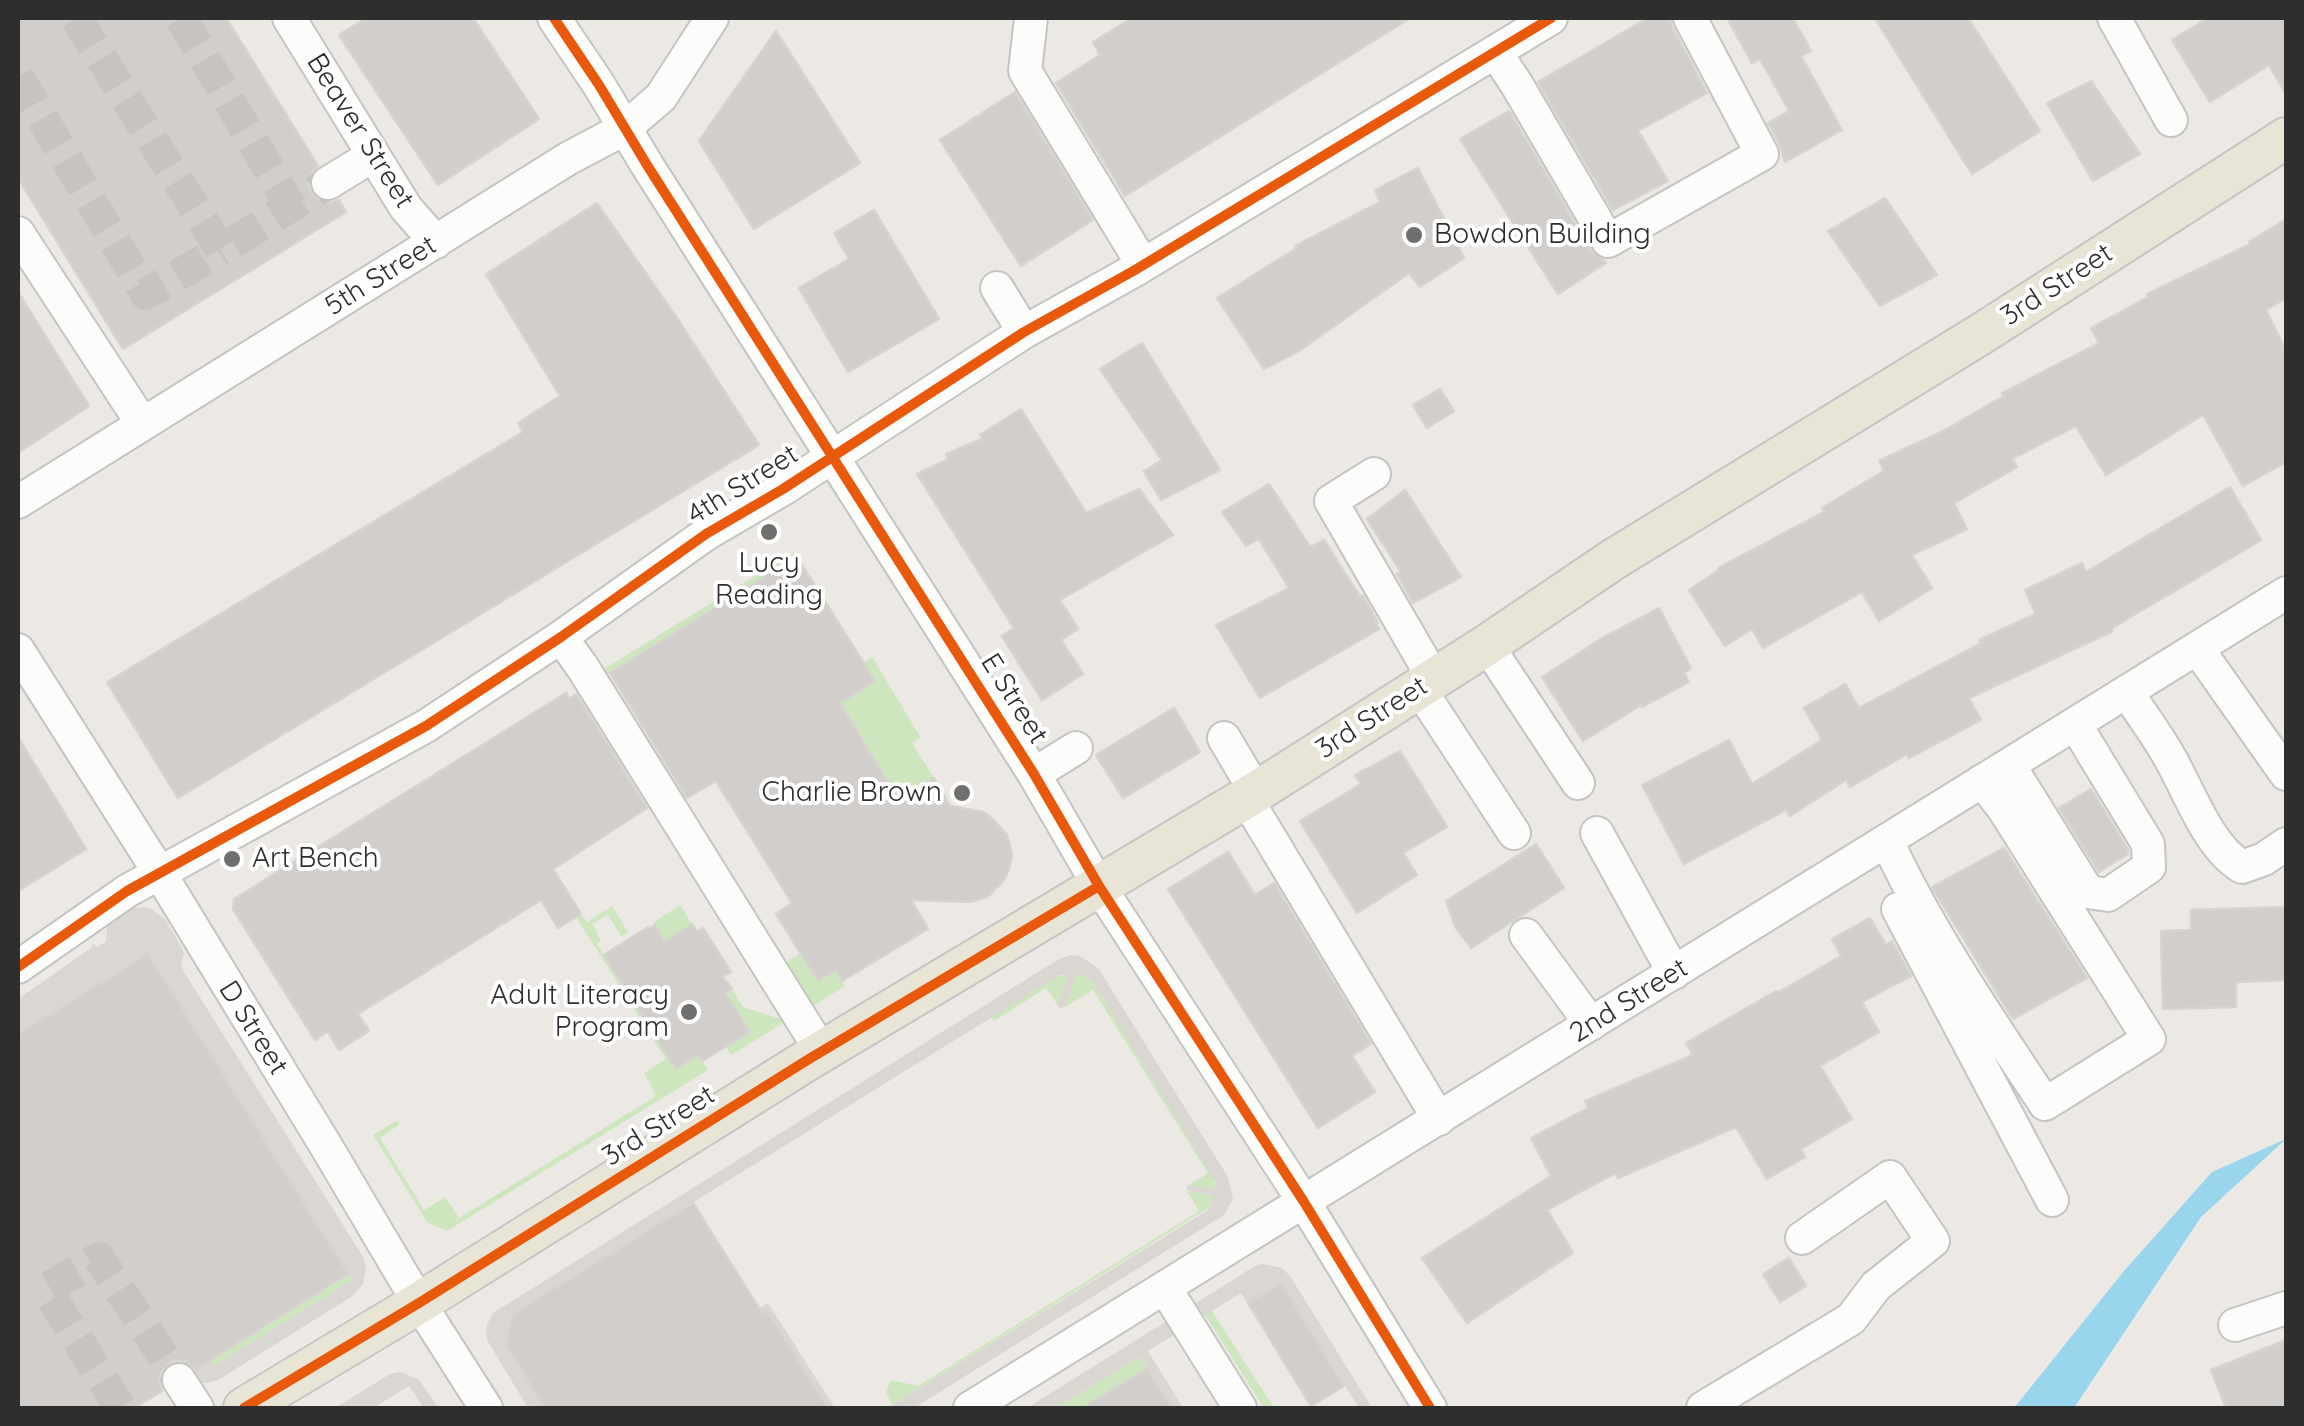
<!DOCTYPE html>
<html>
<head>
<meta charset="utf-8">
<style>
  body { margin:0 }
  #map { position:relative; width:2304px; height:1426px; overflow:hidden; background:#ece8e4; font-family:Quicksand,sans-serif }
  canvas { display:block }
  .frame { position:absolute; inset:0; border:20px solid #2e2e2e; pointer-events:none }
</style>
</head>
<body>
<div id="map">
<canvas width="2304" height="1426"></canvas>
<div class="frame"></div>
</div>
<script>
const c = document.querySelector('canvas').getContext('2d');
c.lineJoin = 'round';
function fill(path, color) {
  c.fillStyle = color;
  c.fill(path, 'evenodd');
}
function strokePath(path, color, width, dash) {
  c.strokeStyle = color;
  c.lineWidth = width;
  c.lineCap = dash ? 'butt' : 'round';
  c.setLineDash(dash || []);
  c.stroke(path);
}
function label(font, color, halo, rows, align = 'center') {
  c.font = font + ' Quicksand,sans-serif';
  c.lineWidth = 8;
  c.setLineDash([]);
  c.textBaseline = 'middle';
  c.strokeStyle = halo;
  c.fillStyle = color;
  for (const [text, x, y, turn = 0] of rows) {
    c.save();
    c.translate(x, y);
    c.rotate((+turn || 0) * Math.PI / 180);
    c.textAlign = isNaN(turn) ? turn : align;
    if (halo) c.strokeText(text, 0, 0);
    c.fillText(text, 0, 0);
    c.restore();
  }
}
fill(new Path2D(`
  M794,552L797,557L603,678L599,672Z
  M872,657L921,738L912,743L934,778L898,799L840,703L875,682L864,662Z
  M680,905L692,924L665,942L654,922Z
  M612,906L628,932L621,936L608,915L592,924L601,940L597,944L676,1069L699,1055L708,1070L447,1231L427,1222L373,1135L396,1121L399,1122V1125L380,1138L424,1210L445,1197L459,1218L656,1096L644,1073L666,1059L576,917L581,914L587,922Z
  M801,953L818,981L836,970L845,986L811,1007L785,963Z
  M1068,974L1057,1004L1046,988L994,1021L991,1016L1054,978Z
  M1077,974L1084,975L1092,981L1215,1179V1190L1188,1185L1208,1173L1093,990L1065,1007Z
  M732,988L743,1007L787,1021L731,1055L726,1047L725,993Z
  M1187,1191L1214,1196L1210,1207L892,1405L886,1392L891,1380L918,1386L1199,1211Z
  M348,1274L352,1280L214,1366L210,1360Z
  M1212,1311L1274,1408H1264L1205,1315Z
  M1140,1357L1147,1369L1082,1408H1056Z`), '#cee6be');
fill(new Path2D(`
  M144,907L151,909L164,918L182,948L184,954L181,964L184,972L363,1257L366,1266L363,1284L351,1297L218,1380L208,1383L195,1382L187,1375L210,1360L215,1365L352,1280L149,954L18,1034V999L91,948L93,944L97,947L106,942L107,928L104,923L130,908Z
  M1070,955L1080,956L1098,968L1228,1177L1233,1199L1224,1215L914,1408H887L1208,1210L1212,1204L1213,1196L1186,1190L1188,1185L1215,1189L1216,1183L1092,981L1084,975L1077,974L1065,1007L1060,1008L1057,1004L1068,975H1060L513,1314L506,1345L545,1408H528L487,1340L486,1327L493,1313L1059,959Z
  M1262,1264L1282,1268L1290,1276L1372,1408H1359L1281,1283L1248,1303L1241,1293L1148,1351L1183,1408H1172L1140,1357L1056,1408H1027L1255,1266Z
  M768,1303L835,1408H828L766,1310L608,1408H598Z
  M400,1372L419,1380L439,1408H424L409,1386L373,1408H335L390,1374Z`), '#dad6d2');
fill(new Path2D(`
  M2286,1139L2201,1217L2074,1408H2014L2124,1271L2212,1172Z`), '#99d6ec');
const building = new Path2D(`
  M18,18H226L318,166L310,174L308,184L311,193L319,201L330,203L339,200L346,212L123,349L18,178Z
  M366,18H473L539,119L438,185L339,35Z
  M1132,18H1410L1125,196L1056,83L1100,55L1093,42Z
  M1648,18H1670L1672,27L1707,93L1638,131L1668,181L1613,210L1538,82Z
  M1727,18H1793L1811,51L1801,56L1842,130L1785,162L1780,145L1768,123L1789,111L1760,59L1752,63Z
  M1875,18H1968L2040,131L1972,174Z
  M2208,18H2286V94L2269,65L2210,102L2172,40Z
  M776,31L860,163L754,229L699,141Z
  M2091,81L2140,154L2093,181L2047,103Z
  M1015,92L1093,220L1021,266L940,140Z
  M1509,111L1591,251L1606,263L1558,294L1460,139Z
  M1418,168L1464,258L1420,287L1409,273L1299,351L1264,369L1217,298L1297,248L1295,246L1380,202L1375,190Z
  M1885,198L1937,275L1880,306L1828,231Z
  M597,203L679,321L759,445L178,798L107,682L523,432L518,423L560,396L486,274Z
  M874,210L939,319L848,372L799,288L849,259L834,233Z
  M2286,219V298L2266,310L2286,351V462L2243,486L2203,415L2106,475L2076,426L2012,459L2017,467L1954,503L1967,529L1912,555L1932,588L1879,621L1862,592L1763,648L1752,629L1725,646L1689,590L1719,570L1718,568L1824,512L1822,508L1884,471L1879,461L1945,430L2004,396L2002,393L2099,343L2091,328L2148,297L2147,294L2250,244L2249,242Z
  M18,292L89,406L18,453Z
  M1142,343L1220,470L1161,500L1144,471L1162,460L1100,369Z
  M1440,389L1454,411L1427,428L1413,405Z
  M1021,409L1086,513L1139,489L1173,535L1060,600L1078,629L1061,640L1083,674L1042,700L1002,636L1014,628L917,474L949,459L946,454L982,439L980,435Z
  M1269,484L1310,547L1324,540L1360,597L1363,595L1378,623L1376,624L1379,629L1260,698L1216,625L1289,588L1259,539L1246,546L1222,512Z
  M2230,487L2261,540L2112,628L2113,631L1969,698L1981,720L1909,758L1907,754L1850,787L1846,780L1790,816L1786,810L1684,864L1642,785L1729,740L1752,784L1822,740L1804,708L1845,684L1859,708L1981,643L1979,640L2036,614L2025,590L2082,563L2086,572Z
  M1405,490L1461,577L1413,603L1397,574L1401,572L1367,519Z
  M797,557L875,681L840,703L898,799L934,778L950,806L983,812L993,819L1007,835L1012,853L1010,867L1004,880L987,897L971,902L911,900L928,929L842,981L836,970L818,981L776,914L792,903L716,781L687,798L610,673Z
  M1659,608L1691,668L1684,673L1689,682L1642,707L1641,705L1583,741L1542,677L1604,637Z
  M566,693L569,699L576,694L647,808L553,869L581,914L558,928L541,900L358,1014L369,1031L339,1050L328,1031L315,1040L233,909L234,899Z
  M1174,708L1200,752L1123,798L1096,755Z
  M18,737L86,849L18,891Z
  M1400,751L1447,827L1403,853L1417,875L1357,913L1300,821L1361,784L1355,775Z
  M2091,789L2128,850V854L2099,872L2059,808Z
  M1536,844L1564,888L1471,948L1456,928L1446,901Z
  M2004,848L2087,978L2013,1019L1932,887Z
  M1228,852L1255,895L1274,883L1371,1044L1352,1056L1375,1092L1318,1128L1168,889Z
  M2286,907V980L2236,982V1007L2163,1009L2161,931L2191,930V910Z
  M1870,918L1886,945L1892,941L1911,976L1862,1002L1879,1032L1820,1066L1852,1119L1801,1149L1805,1157L1767,1179L1736,1127L1618,1178L1616,1173L1547,1210L1573,1253L1467,1323L1422,1258L1551,1176L1531,1138L1588,1108L1585,1101L1693,1055L1686,1043L1776,991L1777,993L1841,956L1832,939Z
  M692,924L697,932L703,928L731,972L722,977L732,988L725,993L750,1032L702,1061L699,1055L676,1069L604,955L648,927L649,929L655,925L665,942Z
  M148,954L348,1274L196,1369L187,1362L179,1360L169,1363L161,1372L159,1382L162,1391L134,1408H18V1034Z
  M693,1203L762,1313L766,1310L828,1408H545L506,1345L513,1314Z
  M1789,1258L1806,1286L1780,1302L1763,1274Z
  M1281,1283L1344,1386L1311,1406L1248,1303Z
  M2286,1340V1408H2226L2211,1370Z
  M1147,1369L1172,1408H1082Z`);
fill(building, '#d1cecb');
strokePath(building, '#d7d4d0', 2.5);
strokePath(new Path2D(`
  M76,18L221,250L328,183
  M181,18L291,207
  M18,77L146,294L221,250
  M120,1408L46,1289L99,1258L179,1380`), '#c6c3c0', 32, [32, 16]);
const minor = new Path2D(`
  M289,18L406,208L436,242
  M554,18L599,85L647,165L1034,774L1099,886L1304,1202L1430,1408
  M1031,18L1025,71L1143,265
  M2114,18L2171,120
  M1496,53L1517,85L1608,241L1762,154L1690,18
  M328,183L372,156
  M18,233L142,423
  M997,288L1024,332
  M1374,474L1331,501L1434,679
  M18,502L569,158L624,129L661,97L712,18
  M561,637L583,668L822,1052
  M1487,645L1578,783
  M2197,648L2286,774
  M18,650L159,872L326,1146L419,1303L486,1408
  M1419,688L1514,833
  M2127,692C2140,712 2154,731 2166,751C2188,787 2206,845 2242,867L2264,859L2286,844
  M1224,738L1256,792
  M2009,765L2088,892L2108,895L2149,867L2148,844L2075,724
  M1034,774L1076,748
  M1246,798L1439,1119
  M1597,833L1674,973
  M1887,841C1930,934 1989,1019 2045,1104L2149,1039L2003,808L1982,781
  M1898,909L2052,1200
  M1526,935L1591,1024
  M18,967L127,891L426,726L561,637L706,534L783,489L1024,332L1135,270L1551,18
  M1165,1288L1240,1408
  M2235,1325L2286,1308
  M179,1380L197,1408
  M970,1408L2286,593
  M1703,1408L1851,1319L1876,1286L1933,1241L1890,1177L1802,1238`);
const major = new Path2D(`
  M244,1408L419,1303L809,1059L1256,792L1487,645L1614,559L1981,334L2286,138`);
strokePath(minor, '#c5c4c5', 36);
strokePath(major, '#c6c5c4', 44);
strokePath(minor, '#fcfcfb', 32);
strokePath(major, '#e8e4d6', 40);
strokePath(new Path2D(`
  M554,18L599,85L647,165L1034,774L1099,886L1304,1202L1430,1408
  M18,967L127,891L426,726L561,637L706,534L783,489L1024,332L1135,270L1551,18
  M244,1408L419,1303L809,1059L1099,886`), '#e8590c', 10);
for (const [x, y, r, color] of [
  [1414,235,10,"#706f6e"],
  [769,532,10,"#706f6e"],
  [962,793,10,"#706f6e"],
  [232,859,10,"#706f6e"],
  [689,1012,10,"#706f6e"]
]) {
  const dot = new Path2D();
  dot.arc(x, y, r, 0, 2 * Math.PI);
  c.fillStyle = color;
  c.fill(dot);
  strokePath(dot, '#fff', 4);
}
label('28px', '#2e2e2e', '#fff', [
  ["Beaver Street",360,131,58],
  ["5th Street",381,276,-32],
  ["3rd Street",2057,285,-33],
  ["4th Street",743,485,-32],
  ["E Street",1014,699,58],
  ["3rd Street",1372,718,-33],
  ["2nd Street",1629,1001,-32],
  ["D Street",253,1028,58],
  ["3rd Street",659,1126,-32]
]);
label('28px', '#2e2e2e', '#fff', [
  ["Bowdon Building",1434,235],
  ["Lucy",769,564,"center"],
  ["Reading",769,596,"center"],
  ["Charlie Brown",942,793,"right"],
  ["Art Bench",252,859],
  ["Adult Literacy",669,996,"right"],
  ["Program",669,1028,"right"]
], 'left');
</script>
</body>
</html>
